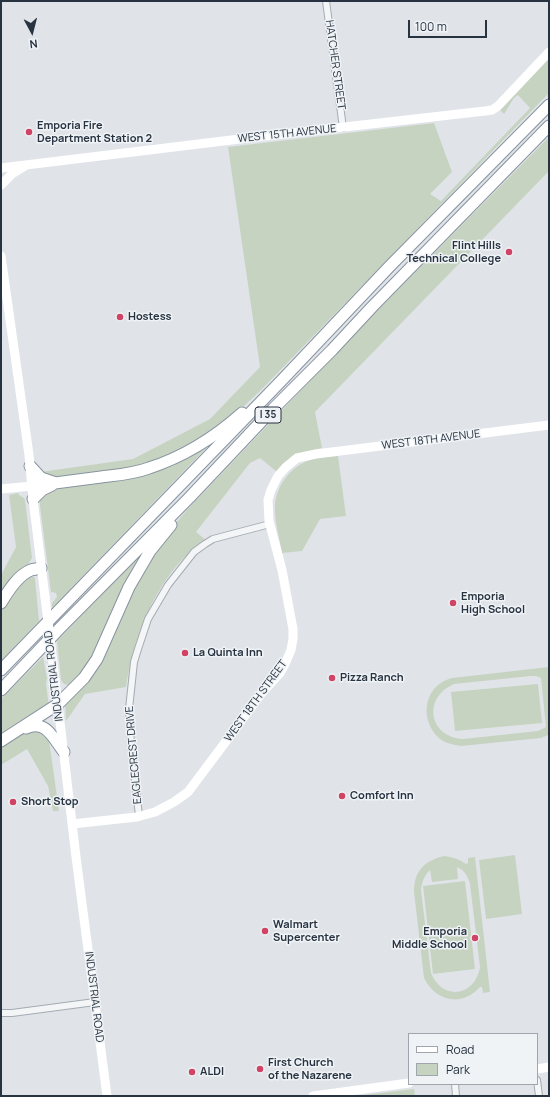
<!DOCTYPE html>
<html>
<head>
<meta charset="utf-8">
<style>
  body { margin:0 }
  #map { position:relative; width:550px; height:1097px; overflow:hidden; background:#e0e4e9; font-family:Manrope,sans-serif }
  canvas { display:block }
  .frame { position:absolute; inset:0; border:2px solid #283341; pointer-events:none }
  .legend { position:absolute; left:408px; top:1033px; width:130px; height:52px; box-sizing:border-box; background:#eff3f6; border:1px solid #9fa6ae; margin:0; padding:5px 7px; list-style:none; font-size:12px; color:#283341 }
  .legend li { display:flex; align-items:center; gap:8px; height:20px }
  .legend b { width:20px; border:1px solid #9fa6ae }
  .north { position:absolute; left:12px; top:12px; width:40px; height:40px; -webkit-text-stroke:3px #eff3f6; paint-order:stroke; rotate:173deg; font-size:11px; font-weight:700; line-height:16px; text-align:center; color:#283341 }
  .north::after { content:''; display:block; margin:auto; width:14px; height:18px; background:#283341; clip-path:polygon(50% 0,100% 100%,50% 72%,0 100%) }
  .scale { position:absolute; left:408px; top:20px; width:79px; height:18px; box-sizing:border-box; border:2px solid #283341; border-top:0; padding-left:5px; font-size:12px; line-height:14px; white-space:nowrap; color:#283341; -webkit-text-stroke:3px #eff3f6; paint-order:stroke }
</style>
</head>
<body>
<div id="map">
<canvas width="550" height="1097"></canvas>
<div class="frame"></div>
<ul class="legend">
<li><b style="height:5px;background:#fff"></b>Road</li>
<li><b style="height:11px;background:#c7d3c1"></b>Park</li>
</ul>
<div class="north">N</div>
<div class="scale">100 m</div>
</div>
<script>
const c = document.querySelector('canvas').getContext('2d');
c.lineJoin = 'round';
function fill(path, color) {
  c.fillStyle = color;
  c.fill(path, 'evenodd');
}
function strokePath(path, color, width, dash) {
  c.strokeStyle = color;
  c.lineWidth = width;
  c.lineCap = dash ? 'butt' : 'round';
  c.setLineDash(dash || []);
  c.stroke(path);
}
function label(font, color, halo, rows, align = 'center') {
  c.font = font + ' Manrope,sans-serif';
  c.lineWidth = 3;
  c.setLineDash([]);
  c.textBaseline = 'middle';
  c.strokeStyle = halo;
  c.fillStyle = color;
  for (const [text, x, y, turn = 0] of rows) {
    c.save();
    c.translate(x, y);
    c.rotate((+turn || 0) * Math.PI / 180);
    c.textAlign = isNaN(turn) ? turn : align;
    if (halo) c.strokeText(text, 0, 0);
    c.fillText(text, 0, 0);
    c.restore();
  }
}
fill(new Path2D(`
  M549,58V93L261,390L242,408L217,428L189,447L137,468L56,480L40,472L133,459L210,419L260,367L228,147L434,123L452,172L430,194L441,201L530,108L518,95L514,98L504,114L500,110Z
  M549,137V171L315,412L322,448L304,452L277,472L260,458L250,463L196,532L206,540C201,543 196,547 191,551C154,584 133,639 126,687L85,694L66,721L65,703L71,695L133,586L166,535L186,511L361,327Z
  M206,445L208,446L52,608V603L57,597L56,593L51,592L39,498L57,488L107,481Z
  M338,456L346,516L320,519L302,551L282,553C280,539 275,525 275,510C274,487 291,465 313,459C321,457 330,457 338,456Z
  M18,493L19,495L24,498L25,500L32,558L27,566C16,570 8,584 1,593V575L16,547L9,495Z
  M144,551L90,664L70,684L67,685L64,684L61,680L57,641Z
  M28,576L34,577L35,579L39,621L1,661V609L14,587Z
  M43,657L47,678L46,684L49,707L1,737V699Z
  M549,667V734L548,735L541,738L461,746C455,745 449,744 443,741C426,730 421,705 434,689C439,683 445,680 452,678ZM531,676H536L541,678L546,727L538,731L463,739C429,737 422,698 454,684Z
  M538,684L542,723L455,731L451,692Z
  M29,730H41L49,740L59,811H53L48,786L27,749L1,765V747Z
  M515,855L522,914L486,919L479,860Z
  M444,856C453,857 459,859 466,864L468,863V858L475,857L490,992L483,993L482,987H480C462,1007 436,1002 424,978L414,892C414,871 424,861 444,856ZM457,867C464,870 468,876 470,884L480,967C475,997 442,1001 431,973L421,890C422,882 424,876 430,870L432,882L458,879Z
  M465,881L475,969L433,974L423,886Z
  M414,1089L415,1096H356Z`), '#c7d3c1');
const street = new Path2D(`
  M326,1L343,128
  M139,816L131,745L129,709L134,662L138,649L148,619L168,585L194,552L205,544L213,539L270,524
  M1,1013H12L95,1002
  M537,1080L539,1096
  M455,1084L456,1096`);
const highway = new Path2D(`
  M30,466L41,478L53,482
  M32,486C55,483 78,480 101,477C117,475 133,474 149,468C183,457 215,437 242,413
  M33,499L42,490L52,485
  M1,603C8,591 18,575 31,570C34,569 38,569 41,568
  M1,670L283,379L389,267L549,105
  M1,690L61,627L189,498L274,408L332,350L372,307L549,126
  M26,728C46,719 53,738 64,752
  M1,741L58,704L84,678L97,659L129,587L150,551L171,525`);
strokePath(street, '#a5abb3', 8);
strokePath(highway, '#8793a0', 13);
strokePath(street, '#f3f5f7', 6);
strokePath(new Path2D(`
  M1,168L248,138L485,111L492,110L498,106L549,52
  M1,185L12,174L25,166
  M1,256L29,455L33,499L45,597
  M1,489L32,486
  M53,663L76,857L107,1096
  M72,824L137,817L155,812L174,802L188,792L221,748L261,694L280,673L285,664L291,650L293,639V629L282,570L269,521L268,500L271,490L278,476L286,467L297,458L316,454L549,425
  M537,1069L549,1067
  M313,1096L409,1083`), '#fff', 9);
strokePath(highway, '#fff', 11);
strokePath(new Path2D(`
  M45,597L53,663`), '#fff', 9);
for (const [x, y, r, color] of [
  [29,132,4,"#d04365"],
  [509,252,4,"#d04365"],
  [120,317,4,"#d04365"],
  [453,603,4,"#d04365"],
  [185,653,4,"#d04365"],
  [332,678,4,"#d04365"],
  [342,796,4,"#d04365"],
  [13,802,4,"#d04365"],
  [265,931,4,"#d04365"],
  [475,938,4,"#d04365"],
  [260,1069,4,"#d04365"],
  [192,1072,4,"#d04365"]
]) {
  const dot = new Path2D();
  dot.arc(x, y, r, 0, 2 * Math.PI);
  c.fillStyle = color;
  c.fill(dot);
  strokePath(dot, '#eff3f6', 1.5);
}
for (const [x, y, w] of [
  [268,415,26]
]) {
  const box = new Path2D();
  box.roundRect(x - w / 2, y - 8, w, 16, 3);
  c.fillStyle = '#eff3f6';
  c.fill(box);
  strokePath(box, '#283341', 1);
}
label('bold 10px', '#283341', null, [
  ["I 35",268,415]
]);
label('11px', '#283341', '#eff3f6', [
  ["HATCHER STREET",335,65,82],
  ["WEST 15TH AVENUE",287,134,-6],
  ["WEST 18TH AVENUE",431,440,-7],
  ["INDUSTRIAL ROAD",54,676,-97],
  ["WEST 18TH STREET",256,701,-54],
  ["EAGLECREST DRIVE",134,755,-95],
  ["INDUSTRIAL ROAD",94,997,83]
]);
label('bold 11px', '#283341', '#eff3f6', [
  ["Emporia Fire",37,126],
  ["Department Station 2",37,139],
  ["Flint Hills",501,246,"right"],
  ["Technical College",501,259,"right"],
  ["Hostess",128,317],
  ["Emporia",461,597],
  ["High School",461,610],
  ["La Quinta Inn",193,653],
  ["Pizza Ranch",340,678],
  ["Comfort Inn",350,796],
  ["Short Stop",21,802],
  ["Walmart",273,925],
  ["Supercenter",273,938],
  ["Emporia",467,932,"right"],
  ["Middle School",467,945,"right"],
  ["First Church",268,1063],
  ["of the Nazarene",268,1076],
  ["ALDI",200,1072]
], 'left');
</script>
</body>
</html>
